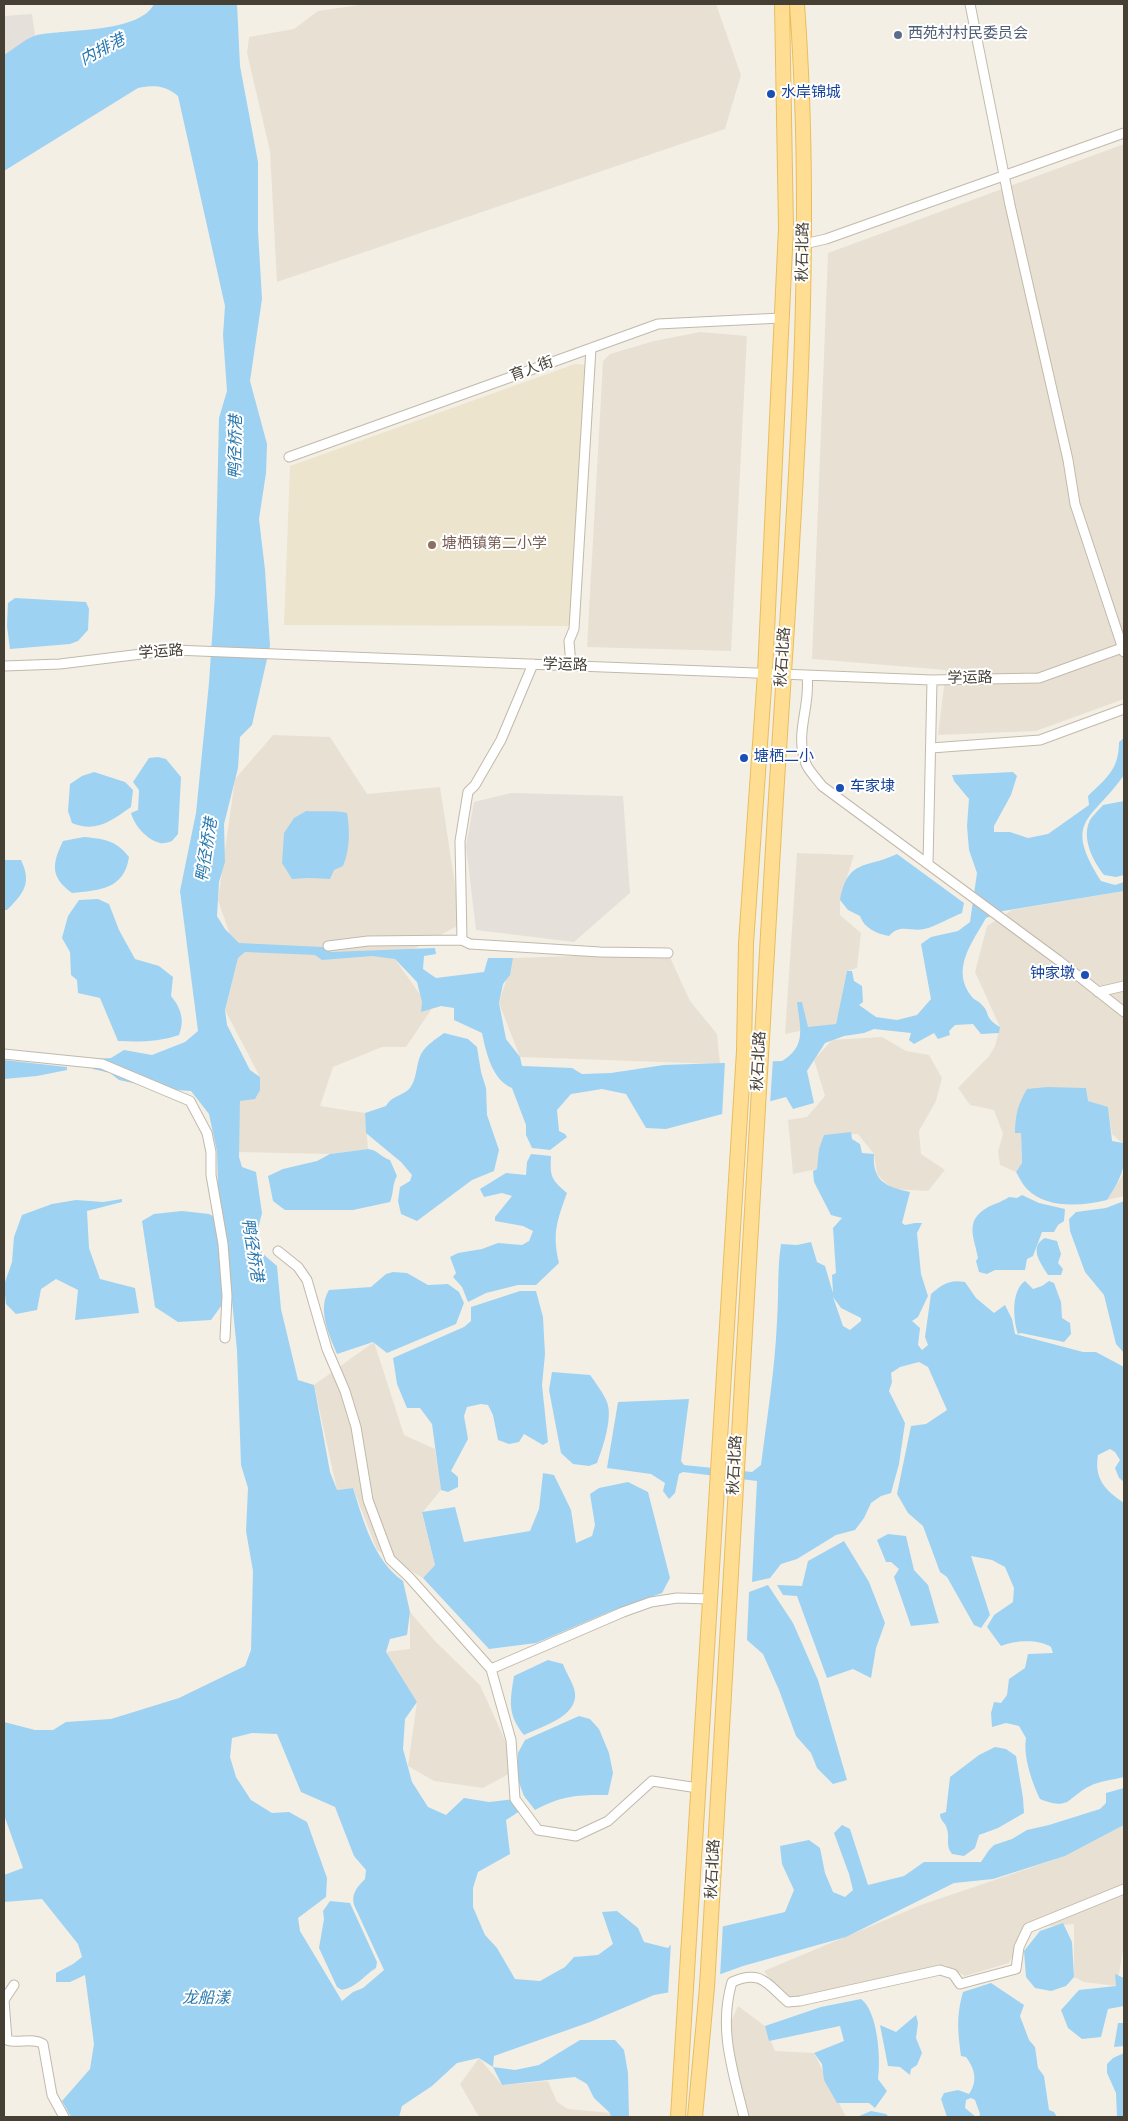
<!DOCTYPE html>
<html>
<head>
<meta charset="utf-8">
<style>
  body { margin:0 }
  #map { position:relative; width:1128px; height:2121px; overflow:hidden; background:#f3efe5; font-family:"Source Sans 3",sans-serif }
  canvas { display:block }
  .frame { position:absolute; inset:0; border:5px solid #463f34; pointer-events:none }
</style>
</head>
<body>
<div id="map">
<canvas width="1128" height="2121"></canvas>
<div class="frame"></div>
</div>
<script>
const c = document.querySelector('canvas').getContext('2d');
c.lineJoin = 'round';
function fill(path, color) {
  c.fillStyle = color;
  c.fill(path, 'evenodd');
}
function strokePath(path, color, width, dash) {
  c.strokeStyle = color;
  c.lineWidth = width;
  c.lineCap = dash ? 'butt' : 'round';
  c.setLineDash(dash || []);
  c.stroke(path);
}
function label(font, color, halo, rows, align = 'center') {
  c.font = font + ' "Source Sans 3","Noto Sans SC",sans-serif';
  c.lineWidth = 4;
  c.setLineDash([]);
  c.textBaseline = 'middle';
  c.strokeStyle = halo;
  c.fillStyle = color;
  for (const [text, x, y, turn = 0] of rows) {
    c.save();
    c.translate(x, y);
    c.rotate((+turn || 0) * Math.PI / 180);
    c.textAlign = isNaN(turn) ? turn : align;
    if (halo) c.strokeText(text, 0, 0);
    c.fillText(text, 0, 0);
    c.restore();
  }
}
fill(new Path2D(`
  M366,4H716L741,75L725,129L277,282L270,151L247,53L249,37L294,29L318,11Z
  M1124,144V699L1036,731L938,735L946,670L812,659L828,253Z
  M700,332L747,336L731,651L587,647L603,361L610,354L654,341Z
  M273,735L330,737L367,794L440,787L461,924L395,959L431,1010L406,1047H382L333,1067L320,1106L365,1113L368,1149L330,1154L237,1152L240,1100L260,1077L225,1010L238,958L218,900L235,779Z
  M797,853L854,855L840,900V915L861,933L857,968L847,971L836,1024L785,1034Z
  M1124,891V1148L1122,1143L1112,1134L1108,1107L1021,1133L1022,1163L1016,1172L1000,1165L998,1151L1003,1134L994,1110L970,1105L958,1088L989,1056L995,1046L1000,1027L975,972L987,926L1012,910Z
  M668,953L690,1001L717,1034L720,1064L520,1057L499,1003L513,958Z
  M882,1037L906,1051L929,1055L942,1078L936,1101L919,1131L921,1154L945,1170L928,1191L892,1189L877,1174L874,1154L858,1134L825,1135L817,1169L793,1174L788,1120L807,1117L825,1096L814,1060L832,1040Z
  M1124,1173V1196L1107,1200Z
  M374,1342L404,1435L435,1449L441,1490L422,1513L435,1565L423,1578L377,1550L353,1488L337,1490L314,1385Z
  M410,1612L435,1641L480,1685L518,1769L483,1788L434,1781L408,1766L417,1702L386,1652L410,1649Z
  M1124,1825V1944L1117,1986L1084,1982L1074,1977V1924L1028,1928L1009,1963L965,1976L945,1965L788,2002L764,1971L921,1905L1065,1856Z
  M738,2006L765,2026L775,2051L814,2053L846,2117H746L726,2033Z
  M479,2058L502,2085L548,2081L557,2102L568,2109L611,2113V2117H479L460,2084Z`), '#e8e1d3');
fill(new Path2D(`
  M32,14L35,36L4,55V16Z
  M511,793L623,796L630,893L574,942L476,930L466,846L474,802Z`), '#e5e0da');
fill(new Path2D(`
  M575,364L587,365L573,626L284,625L290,466Z`), '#ede4ce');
fill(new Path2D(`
  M154,4H237L240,66L258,162V231L262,299L250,381L267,444L266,473L259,519L265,570L270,646L252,725L240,737L238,768L224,824L225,862L219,882L217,916L225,929L239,943L323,947L331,952L435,948L436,954L424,956L423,969L436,978L484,972L488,958H513L510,975L503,984L499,1003L506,1039L520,1057L522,1066L572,1068L582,1074L611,1073L664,1065L782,1061C807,1046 800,1028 797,1002H802L808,1027L836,1024L847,971H852L854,981L862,986L863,1002L859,1005L876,1017L897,1020L917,1015L931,999L921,944L931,937L958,931L970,922L977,873L969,850L967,826L969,799L954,781L952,775L1013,772L1017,776L1011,795L994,826V832H1010L1028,838L1048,834L1089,805L1088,796C1106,778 1119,770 1119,742L1124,738V775C1092,821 1062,819 1101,881L1115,885L1124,882V891L1003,911L986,918C972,943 950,970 972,997C974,1000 979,1001 981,1004C991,1013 983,1017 1000,1027L999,1033L981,1034L973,1024L955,1025L949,1031L950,1035L938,1039L934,1033L914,1044L909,1040L911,1033L874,1029L864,1033L844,1036L825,1043L807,1071L814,1103L793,1109L786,1097L666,1129L646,1128L626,1094L602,1089L571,1094L557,1110L559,1131L565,1134L567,1137L550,1150L532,1148L526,1135V1125L512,1088C492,1080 486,1052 482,1033L454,1020V1008L441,1006L421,1012L422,1002L417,982L395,959L372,956L322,960L315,955L245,952L238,958L225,1010L227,1025L250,1070L260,1077V1090L255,1099L240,1101L239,1157L242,1167L256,1172L262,1213L256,1237L262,1253L277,1266L281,1309L298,1380L314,1385L330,1472L337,1490L353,1488C363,1520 374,1561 403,1581L410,1612L407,1635L390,1639L386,1652L417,1702L405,1719L403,1749L412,1782L428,1807L446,1815L464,1798L489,1802L515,1799L520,1811L506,1820L510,1854L478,1872L473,1888V1907L485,1935L497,1948L515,1979L540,1981L565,1967L574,1957L598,1955L613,1944L602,1912L617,1911L638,1928L644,1942L668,1948L677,1937L785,1912L794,1890L782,1864L780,1846L809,1840L820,1848L825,1873L833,1892L845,1897L853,1890L849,1874L834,1833L842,1825L850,1829L868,1885L904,1876L924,1862H981L989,1850L994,1845L1012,1839L1027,1830L1049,1825L1100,1809L1106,1803V1793L1124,1788V1825L1065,1856L993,1879L954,1883L846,1937L743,1966L671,1992L654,1995L590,2022L494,2056L493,2067L515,2070L539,2065L580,2040H615L624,2050L628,2073L629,2117H611L610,2113L594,2098L587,2084L575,2077L502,2085L493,2067L479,2058L457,2063L432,2086L402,2106L399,2117H71L62,2101L90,2069L94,2044L85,1975L70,1982H56V1973L73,1964L82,1957L78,1944L42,1899L4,1902V1875L23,1868L4,1815V1722L35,1730H53L66,1722L111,1719L179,1698L245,1666L251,1650L253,1571L246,1531L248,1488L241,1465L237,1350L227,1252L218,1188L217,1152L209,1114L191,1091L160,1089L119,1080L110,1073L93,1069L94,1059L111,1058L124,1050L152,1055L185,1042L198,1031L180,891L196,813L209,683L215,594L219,418L227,391L223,335L225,306L178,96C165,85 154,85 138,88L4,171V55C14,49 26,38 37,35C66,29 140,33 154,4ZM252,1733L277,1734L301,1792L335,1807L354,1856L366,1870L365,1879C357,1887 351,1894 354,1905L384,1970L363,1988L353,1992L342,2001L300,1931L298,1918L326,1897L327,1878L307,1822L289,1812L272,1813L251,1800L236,1777L230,1757L232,1738Z
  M15,598L86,602L89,609L88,630L78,641L70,644L10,649L7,626L8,603Z
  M158,757L166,759L181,777L178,834L172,841C169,842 163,844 160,843C147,840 134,825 131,813L138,810L139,790L133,782L149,758Z
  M94,772L125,782L133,790L131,807C111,821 96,833 72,823L68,811L70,784L82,776Z
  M1124,801V875L1116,877L1104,875C1093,861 1081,838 1090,820C1093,815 1099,810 1103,805Z
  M306,811C320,812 334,810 347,813C350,830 350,850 343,866L334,870L330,879L309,878L292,879L282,863L284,833L294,818Z
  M84,837C104,839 116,840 129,857C124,890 99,890 72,893C50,877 52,864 63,841Z
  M897,854L964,903L962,913C951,917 935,927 924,929C911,932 900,923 889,936C877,934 864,928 860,916L848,910L840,900C848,858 866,869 897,854Z
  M4,860H21C32,883 24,893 7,910H4Z
  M98,899L109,904L119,930L135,959L159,966L173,977L171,996C181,1008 185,1020 179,1035C158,1042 139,1042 118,1041L100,998L78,993L77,980L71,975L70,952L62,938L68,916L79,900Z
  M444,1033L468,1039L477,1047L481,1072L486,1088L487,1115L499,1150L494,1171L472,1180L417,1221L401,1214L398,1201L400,1187L410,1181L412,1175L401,1162L366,1133L365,1113L386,1106C391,1096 403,1096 410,1088C417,1079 416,1064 421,1054C427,1044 435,1040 444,1033Z
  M4,1060L67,1067V1070L37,1076L4,1079Z
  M1047,1087L1086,1088L1088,1101L1108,1107L1112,1141L1123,1143C1128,1166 1119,1182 1107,1200C1082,1206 1046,1209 1027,1189C1022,1184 1019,1177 1016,1172L1022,1163L1021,1133H1015C1015,1116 1018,1104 1027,1089Z
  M851,1132L852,1139L860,1144L862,1153L874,1154C872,1180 885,1187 910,1192L902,1223L905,1225L915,1223H922L917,1233L921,1274L928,1296L918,1317L912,1321L920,1328L918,1345L922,1350L928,1345L925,1337L931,1294C942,1284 950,1279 965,1282L976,1298L994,1313L1005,1305L1012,1319L1015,1334L1083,1352H1096L1124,1367V1482L1119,1478L1115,1468L1120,1460L1115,1452L1110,1449L1098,1455C1094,1479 1105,1490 1124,1503V1777C1113,1780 1099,1781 1090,1786C1066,1798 1071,1811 1040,1799C1032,1782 1023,1757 1026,1738L1019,1726L1006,1723L992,1727L991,1713L994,1702L1001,1703L1007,1695L1009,1679L1025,1668L1028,1654L1053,1653L1051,1647C1039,1639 1015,1640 1001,1646L987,1627L994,1615L1013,1602L1014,1588L1005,1567L992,1560L971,1556L990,1615L981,1628L974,1625L947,1577L940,1572L923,1526L908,1513L897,1494L911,1426L926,1424L947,1410L928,1367L919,1362L900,1367L891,1373L892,1382L889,1391L905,1423L899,1464L891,1493L881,1496L871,1503L864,1518L855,1530L836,1535L797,1559L781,1564L770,1578L752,1582L757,1481L683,1472L679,1474L675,1493L669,1499L663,1491L665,1483L651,1474L607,1468L618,1402L689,1399L681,1461L684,1465L752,1472L761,1465C767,1417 775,1369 777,1321C779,1295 777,1270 781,1244L797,1245L811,1242L817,1262L825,1266L833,1293L832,1275L836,1273L833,1228L842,1218L831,1215L814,1182L813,1171L817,1169L819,1149L824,1135ZM833,1297L841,1308L861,1318V1321L850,1330L843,1326Z
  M368,1149C378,1150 382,1158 390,1160L397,1176C392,1184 394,1193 390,1202L353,1210H285L273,1201L268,1176L283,1169L317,1161L330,1154Z
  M531,1154L551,1156C550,1177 551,1179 567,1193C557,1221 552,1233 559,1263L536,1285H518L486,1293L468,1302L462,1287L453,1277L456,1273L450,1257L458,1253L482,1249L498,1243L522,1245L529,1241L533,1231L523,1226L495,1221V1217L512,1196L502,1193L484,1197L480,1189L506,1173L526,1175L527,1162Z
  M1022,1195L1039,1203L1065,1209L1064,1221L1058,1225L1054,1232H1042L1033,1256L1027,1259L1025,1270H995L987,1274L979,1272L976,1261L978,1258C974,1236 964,1221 988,1207C996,1203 1002,1202 1009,1197L1017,1198Z
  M122,1199V1202L87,1211L89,1248L100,1279L135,1288L139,1313L75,1320L78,1290L56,1279L41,1289L37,1310L16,1314L6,1304L4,1285L12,1262L14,1237L22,1215L52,1204L76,1200L103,1202Z
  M1124,1201V1353L1116,1344L1104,1295L1085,1272L1070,1231L1069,1219L1076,1212L1106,1208Z
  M182,1211L209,1214L215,1217L221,1245L224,1302L211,1320L178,1322L155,1307L142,1221L154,1214Z
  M1045,1238L1057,1241L1061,1254L1058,1263L1063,1269L1061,1275H1048C1041,1264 1028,1247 1045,1238Z
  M393,1272L407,1273L428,1285L448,1284L459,1292L464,1303L456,1324L387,1353L373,1342L337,1354C329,1335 317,1309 329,1290L371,1287L386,1274Z
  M1025,1281L1033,1289L1042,1286L1049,1281L1054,1283L1061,1302L1062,1318L1070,1323L1071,1334L1064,1342L1021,1333L1018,1334C1013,1319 1011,1291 1025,1281Z
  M520,1291H536L543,1317L545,1354L542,1385L548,1442L543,1445L524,1434L519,1442L509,1444L498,1440L493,1415L488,1405L481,1404L467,1407L464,1416L468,1439L451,1471L458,1477V1487L448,1492L441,1490L432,1424L420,1408H407L397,1384L393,1358L464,1327L471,1321V1307Z
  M552,1372L590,1375C596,1383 603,1393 607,1402C613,1418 603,1447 597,1463L589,1466L573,1464L561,1453L549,1390Z
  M543,1473L554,1475L571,1510L576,1543L592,1536L595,1525L590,1494L599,1488L628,1482L648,1492L670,1578L662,1593L609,1612L536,1643L489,1649L423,1578L435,1565L422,1512L455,1507L464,1542L530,1531L539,1509Z
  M888,1534L906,1536L914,1570L928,1585L939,1623L911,1626L894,1577L899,1569L891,1562H886L877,1540Z
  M844,1541L869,1582L885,1623L876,1648L871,1678L853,1669L827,1678L797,1596L783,1595L777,1585L802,1586L808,1561Z
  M768,1585L793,1623L818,1680L847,1780L833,1784L817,1768L811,1753L796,1736L779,1690L763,1654L747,1640L749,1592Z
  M548,1660L563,1664C566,1673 574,1684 575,1693C578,1717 540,1727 524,1735C507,1714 510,1701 514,1676Z
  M579,1716L590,1719L599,1729L609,1753L613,1773L608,1795C576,1795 564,1795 535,1810L524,1796L518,1780V1753L525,1740Z
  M995,1747L1006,1749L1016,1756L1023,1798L1024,1813L998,1828L979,1835L975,1848L964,1856L952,1854C945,1845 950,1839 947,1829C946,1823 940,1821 940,1814L946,1812L950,1777L979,1755Z
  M330,1901L350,1903L377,1962L376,1968C363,1976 357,1987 342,1990L337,1987L319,1948L324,1919L323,1911Z
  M1063,1923L1072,1942L1074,1977L1066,1986L1051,1991L1035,1988L1026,1977L1024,1951L1040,1931Z
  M1115,1974L1124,1978V2006L1108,2009L1101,2037L1082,2039L1068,2028L1061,2010L1079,1990L1116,1986Z
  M991,1983L1024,2005L1020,2016L1029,2040L1035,2047L1038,2068L1044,2076L1049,2110L1054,2112L1057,2117H979L980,2114L975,2100L971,2098L966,2100L965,2108L976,2117H947L941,2099L944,2093L958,2090L969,2094C978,2081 975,2069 966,2057L961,2056C958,2031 956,2017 963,1992Z
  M861,1999C878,2011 881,2060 878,2079L887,2091L875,2108L869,2103H837L824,2080L822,2064L814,2053L844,2041L840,2026L769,2041L765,2026L821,2007Z
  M916,2015L918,2023L916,2038L922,2053L917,2065L911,2069L910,2075L900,2067L888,2066L880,2025L896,2032Z
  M1118,2023H1124V2046L1114,2047Z
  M1124,2053V2117H1117L1116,2093L1107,2073V2064L1113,2058Z
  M871,2111L886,2114L889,2117H857Z`), '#9ed2f3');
fill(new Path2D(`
  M773,1059L770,1104L722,1117L725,1061Z
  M723,1923L720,1977L668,1995L671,1941L676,1935Z`), '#f3efe5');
const street = new Path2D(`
  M970,4L1010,205L1068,460L1075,504L1124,652
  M804,244L826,239L1124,133
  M289,457L658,324L781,318
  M4,666L60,664L174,650L932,680L1039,678L1122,648
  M571,666L569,641L574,629L591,348
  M807,676C811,707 794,732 806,764C809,771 817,779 822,786L1058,960L1124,1012
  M931,748L1040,740L1124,709
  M928,864L932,680
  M462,940L460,841L468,792L475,785L501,740L533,664
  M328,946L368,941L462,940L470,944L600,952L668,953
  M1098,992L1124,986
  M4,1054L102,1064L190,1101L207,1133L211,1152V1175L223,1244L227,1296L225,1338
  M278,1251L298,1267L307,1280L327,1349L345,1391L356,1427L368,1500L390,1559L409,1577L491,1669L511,1740L515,1799L538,1830L576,1836L608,1821L652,1781L698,1788
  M491,1669L623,1612L651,1602L677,1598L710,1599
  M14,1985L4,2000L7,2040C18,2044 33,2037 43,2044L52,2095L64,2117
  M744,2117C733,2071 718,2029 732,1982C761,1969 767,1984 788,2002L800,2001L940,1970L953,1974L960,1984L1016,1969L1019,1947L1028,1928L1124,1889`);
const primary = new Path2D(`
  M678,2117L744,1051L746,943L765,673L786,228L782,4
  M695,2117L707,1987C730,1602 751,1216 774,831C790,556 817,279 797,4`);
strokePath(street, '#c2b9aa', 11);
strokePath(primary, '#e9bd5e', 16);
strokePath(street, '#fff', 9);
strokePath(primary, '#ffde93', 14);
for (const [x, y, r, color] of [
  [898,35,5,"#5c6f8a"],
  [771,94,5,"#1a4fb4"],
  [432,545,5,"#8d6e63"],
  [744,758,5,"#1a4fb4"],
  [840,788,5,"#1a4fb4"],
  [1085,975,5,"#1a4fb4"]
]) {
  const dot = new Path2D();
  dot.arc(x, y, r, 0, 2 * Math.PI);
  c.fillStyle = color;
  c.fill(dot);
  strokePath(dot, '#fff', 2);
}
label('15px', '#4e5e75', '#fff', [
  ["西苑村村民委员会",908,35]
], 'left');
label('15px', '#164399', '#fff', [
  ["水岸锦城",781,94],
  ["塘栖二小",754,758],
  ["车家埭",850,788],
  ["钟家墩",1075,975,"right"]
], 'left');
label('15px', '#463f34', '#fff', [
  ["秋石北路",804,252,-89],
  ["育人街",532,370,-20],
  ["学运路",161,653,-4],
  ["秋石北路",784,657,-86],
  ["学运路",565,666,2],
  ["学运路",970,679,-1],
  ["秋石北路",760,1061,-87],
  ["秋石北路",736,1465,-87],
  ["秋石北路",714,1869,-87]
]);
label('15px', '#785e54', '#fff', [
  ["塘栖镇第二小学",442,545]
], 'left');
label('italic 16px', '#2878af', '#fff', [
  ["内排港",103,51,-28],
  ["鸭径桥港",237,447,-89],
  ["鸭径桥港",208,850,-81],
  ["鸭径桥港",251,1250,81],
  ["龙船漾",206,1999]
]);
</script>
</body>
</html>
